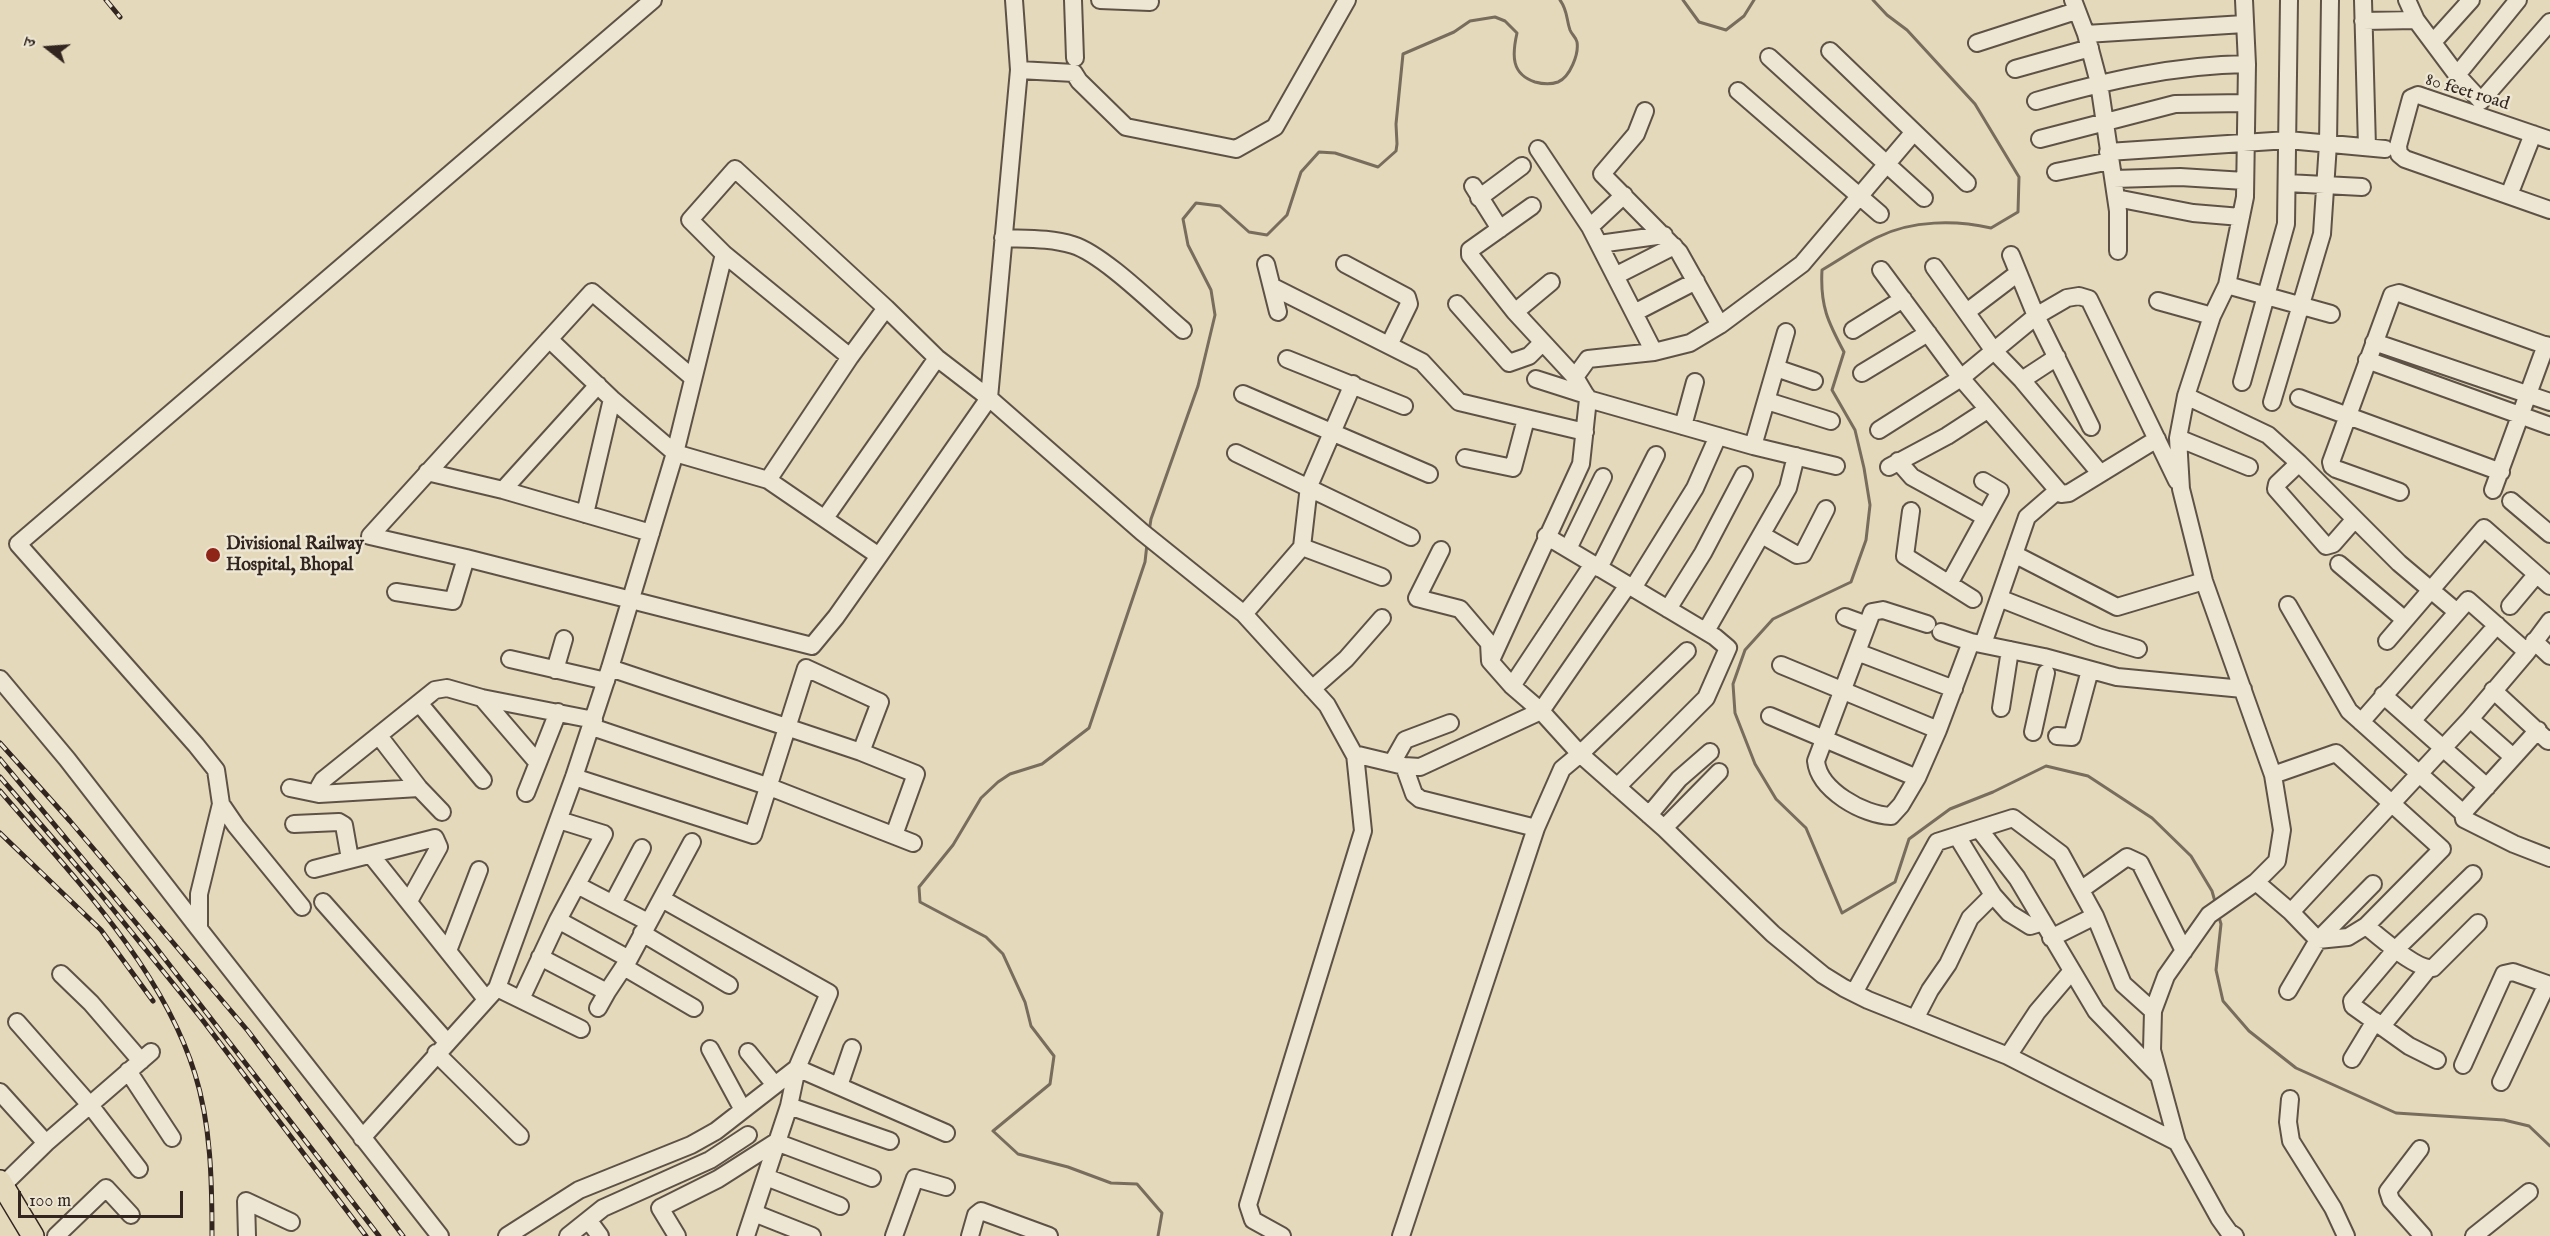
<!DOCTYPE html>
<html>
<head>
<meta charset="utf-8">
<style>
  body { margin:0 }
  #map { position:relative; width:2550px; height:1236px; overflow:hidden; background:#e4d9bb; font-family:"IM FELL English","Noto Serif Devanagari",serif }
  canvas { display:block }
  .north { position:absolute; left:18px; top:18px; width:60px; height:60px; -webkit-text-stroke:4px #ede6d3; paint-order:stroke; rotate:287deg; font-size:16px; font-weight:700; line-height:24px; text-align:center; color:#322520 }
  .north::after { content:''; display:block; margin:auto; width:21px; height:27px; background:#322520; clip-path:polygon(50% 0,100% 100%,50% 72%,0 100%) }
  .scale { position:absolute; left:18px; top:1191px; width:165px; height:27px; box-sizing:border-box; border:3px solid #322520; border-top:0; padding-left:8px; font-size:18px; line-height:21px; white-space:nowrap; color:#322520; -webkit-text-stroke:4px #ede6d3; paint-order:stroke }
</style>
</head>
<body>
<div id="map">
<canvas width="2550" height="1236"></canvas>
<div class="north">उ</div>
<div class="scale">100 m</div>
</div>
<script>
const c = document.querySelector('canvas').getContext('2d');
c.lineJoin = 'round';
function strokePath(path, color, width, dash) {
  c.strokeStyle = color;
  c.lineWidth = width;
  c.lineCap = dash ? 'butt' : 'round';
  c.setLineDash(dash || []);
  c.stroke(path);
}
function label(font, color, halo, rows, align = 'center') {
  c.font = font + ' "IM FELL English",serif';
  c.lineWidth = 5;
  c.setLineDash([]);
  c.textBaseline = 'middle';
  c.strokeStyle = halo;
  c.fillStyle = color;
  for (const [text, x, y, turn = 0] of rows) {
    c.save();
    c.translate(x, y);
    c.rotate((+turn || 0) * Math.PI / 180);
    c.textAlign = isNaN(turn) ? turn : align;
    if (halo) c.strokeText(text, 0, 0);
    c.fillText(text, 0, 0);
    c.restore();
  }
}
strokePath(new Path2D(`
  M1683,0L1699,22L1726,30L1744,16L1754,0
  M1873,0L1887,15L1907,30L1975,104L2019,177L2018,212L1991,228C1956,220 1912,220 1878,237C1859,246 1841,259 1822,270C1820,306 1828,322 1844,352L1832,390L1855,430L1864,468L1870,505L1866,540L1851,582L1773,619L1745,650L1733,684L1735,713L1755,764L1776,799L1806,828L1842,913L1895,882L1909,839L1950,809L1993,792L2046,766L2088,776L2152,818L2191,856L2212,891L2216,905
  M1149,532L1151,519L1198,386L1215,315L1211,290L1188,245L1183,219L1196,203L1220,206L1249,232L1267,235L1287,215L1301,172L1319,152L1335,153L1378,167L1396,151L1397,144L1396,124L1403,54L1454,32L1470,21L1495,17L1505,21L1517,33C1512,55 1511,74 1535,82C1542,84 1550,85 1558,82C1570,77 1579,54 1577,42C1576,37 1572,35 1570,30C1566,19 1568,11 1560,0
  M1147,544L1145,562L1089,728L1042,764L1010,774L998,782L981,798L953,845L919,887L920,902L986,937L1003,954L1025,1002L1031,1026L1054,1056L1050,1084L993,1131L1018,1154L1068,1167L1111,1183L1137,1184L1162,1213L1158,1236
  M2218,914L2221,924L2216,970L2223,1001L2249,1031L2296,1068L2396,1113L2504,1120L2529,1126L2550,1146`), '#786c5d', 3);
const minor = new Path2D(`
  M1073,0L1075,58
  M1100,0L1150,2
  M2073,0L2086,34L2099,83L2118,211V251
  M2363,0L2367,147
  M2407,0L2416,20L2457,75L2481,101L2550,22
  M2363,21L2416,20
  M2086,34L2244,24
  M2434,41L2471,0
  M1977,43L2076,11
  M1830,51L1967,183
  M1769,57L1924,198
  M2015,69L2090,48
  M1019,70L1074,73L1079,81L1126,127L1236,149L1275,127L1347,0
  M2457,75L2518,0
  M1738,91L1880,214
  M2036,101C2105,81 2175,65 2247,64
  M1645,111L1636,134L1602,174L1679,252L1720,325
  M2040,139L2175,104L2246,103
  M2550,140L2418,95L2411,98L2398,146L2399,154L2405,159L2550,210
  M1538,149L1590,227L1654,352
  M2108,152L2288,140L2385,149
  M2056,172L2110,161
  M2114,179L2180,177L2245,181
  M2287,183L2362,187
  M1473,186L1500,229
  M2509,195L2533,134
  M1479,198L1522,166
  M2116,198L2193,213L2241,217
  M1590,227L1624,195
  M1003,238C1026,239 1051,238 1073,245C1103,254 1157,308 1183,330
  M1599,244L1664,235
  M2011,255L2036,316L2091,427
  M1266,264L1278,312
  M1345,264L1407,297L1409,304L1389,345
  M1934,267L1994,351L2022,380L2100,473
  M1881,270L1961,378L2061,494L2069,493L2157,439
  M1615,276L1674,246
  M2227,285L2331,314
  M1273,287L1422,362L1459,402L1585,432
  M2158,301L2212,316
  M1457,304L1509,363L1529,356L1542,343
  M1968,311L2018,273
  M1515,312L1551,282
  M1634,313L1696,281
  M1853,330L1903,299
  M549,339L612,399L675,453L768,480L879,556
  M2374,342L2550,402
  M850,357L724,254L690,220L735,169L886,308L937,358L989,398L1142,532L1244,614L1327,705L1354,754L1404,766L1420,767L1541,711L1628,585
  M1287,359L1404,406
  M2367,360L2550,426
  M1776,368L1814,381
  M1862,373L1928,333
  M1575,377L1588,359L1654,352L1690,343L1720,325L1802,264L1913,133
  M693,378L592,292L370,536L466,558L812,646L836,617L879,556L989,398L1019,70L1014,0
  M1536,379L1586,395
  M2022,380L2057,357
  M2242,382L2286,224L2289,0
  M1243,394L1429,474
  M2186,396L2268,435L2299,463L2399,563L2457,612
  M2299,398L2501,472
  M1588,399L1753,446L1836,466
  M1767,401L1831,421
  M2272,402L2322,234L2328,144L2330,0
  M1683,426L1695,382
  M1879,430L1961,378L2036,316L2067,298L2079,296L2089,299L2177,481
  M2178,438L2249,467
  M1753,446L1786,332
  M1236,453L1411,537
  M1465,458L1513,468L1526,419
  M1898,461L1912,477L1985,517
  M2299,463L2277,484L2276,489L2326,546L2333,544L2354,520
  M1889,467L1947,436L1987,410
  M427,472L503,490L651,533
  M768,480L850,357L886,308
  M503,490L598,385
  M2493,490L2546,345
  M2400,492L2336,469L2332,466L2331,462L2392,295L2399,293L2550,347
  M2511,501L2550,534
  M1911,511L1905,556L1973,599
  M585,514L612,399
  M825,518L937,358
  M1762,535L1797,555L1803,554L1826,509
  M1546,536L1715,637L1728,648L1706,698L1617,787
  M1302,547L1382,577
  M1568,549L1603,477
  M1441,550L1417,598L1460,609L1489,643L1490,661L1512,686L1541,711L1580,754L1665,829L1773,934L1823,975L1844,988L1868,1000L2008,1056L2177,1142
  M2014,554L2117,607L2204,581
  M2339,564L2405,620
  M1599,568L1656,455
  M1949,584L2000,491L1983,481
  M1633,588L1695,488L1718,436
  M396,592L453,601L466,558
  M1999,598L2098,637L2138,649
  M2288,605L2349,711L2463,813
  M2510,606L2536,575
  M1668,609L1703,553L1744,475
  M1244,614L1302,547L1309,486L1353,384
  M1845,617L1867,625
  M1706,631L1788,488L1796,456
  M1941,632L1971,642L2044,657L2117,677L2243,689
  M2387,641L2484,528L2550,586
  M2534,641L2550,656
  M1983,644L2027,517L2057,491
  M1857,652L1954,689
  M1492,658L1581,464L1588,399L1575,377L1515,312L1470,255V250L1532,206
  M510,659L606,681
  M1781,665L1938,730
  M610,668L861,752L916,774L894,835
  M555,670L564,639
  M0,679L67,759L199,929
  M1512,686L1593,564
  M1312,689L1346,659L1382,618
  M2493,690L2548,741L2550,739
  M2383,695L2487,787
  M482,698L537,762
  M419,703L483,780
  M2001,708L2010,650
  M1770,716L1917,778L1938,730L1971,642
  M2470,719L2513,757
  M2413,720L2497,625
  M2361,722L2468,600L2527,652
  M592,727L767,786L913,843
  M2538,730L2463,813L2464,819L2514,844L2550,858
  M2033,732L2046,673
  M379,736L419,788L442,812
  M2057,736L2072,737L2090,670
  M1392,763L1405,740L1450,723
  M1404,766L1414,794L1420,799L1536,828
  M2273,775L2336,753L2442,849L2366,926C2378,936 2418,971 2433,968L2478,923
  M574,777L753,835L806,668L880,702L861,752
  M1917,778L1901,805L1891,816C1863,815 1819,790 1816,761L1872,612L1883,610L1927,624
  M290,788L319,794L419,788
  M526,793L558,712
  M319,794V787L323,780L435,690L447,688L482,698L594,720
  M221,804L236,826L302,907
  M1649,815L1679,779L1710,752
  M294,824L339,822L344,825L350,859
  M1664,828L1719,772
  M1979,829L2017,878L2096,1011L2158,1075
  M1957,836L1993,895L2009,913L2030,926L2043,922
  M371,855L486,999
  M314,869L435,838L439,847L409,901
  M2256,882L2291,912L2318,940L2348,937L2366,926
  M577,885L648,922
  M2082,889L2127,857L2140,863L2184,951
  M662,899L829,993L797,1068L789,1106L746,1236
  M323,902L447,1042
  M613,903L642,848
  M2291,912L2470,719L2527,652L2550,621
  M558,920L629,959
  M642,933L729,985
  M2051,938L2095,916
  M448,951L479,870
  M540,957L607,992
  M624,967L694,1008
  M61,974L91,1003L141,1061
  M497,988L581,1029
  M2288,991L2318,940L2373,884
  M1854,993L1937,842L2013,818L2061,854L2095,916L2123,984L2153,1011
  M521,999L558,920L604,834L559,820
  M598,1008L607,992L629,959L692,842
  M1916,1017L1930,990L1948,964L1970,918L1993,895
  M17,1022L90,1105L139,1169
  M2382,1026L2428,969
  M710,1049L743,1110
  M748,1052L775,1085
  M436,1053L520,1136
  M2008,1056L2037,1012L2071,972
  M2352,1059L2375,1021
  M2437,1060L2409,1046L2353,1006L2352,1001L2396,949L2473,874
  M2463,1065L2504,974L2513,972L2550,985
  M128,1071L172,1138
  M2501,1082L2547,984
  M839,1086L852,1048
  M0,1092L46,1143
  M2290,1099L2288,1122L2291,1141L2333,1208L2346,1236
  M789,1106L890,1141
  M362,1138L497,988L574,777L610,668L675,453L724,254
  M2420,1149L2388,1191L2391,1200L2423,1236
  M766,1177L840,1206
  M3,1185L46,1143L151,1052
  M754,1213L812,1236
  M589,1221L600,1236
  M56,1236L106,1188L131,1215
  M247,1236L246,1201L291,1222
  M440,1236L199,929V894L221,804L216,770L196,745L18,544L653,0
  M507,1236L579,1190L691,1145L716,1131L797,1068L946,1133
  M568,1236L603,1208L710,1160L748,1135
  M677,1236L660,1208L718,1179L776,1142L872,1178
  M894,1236L915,1178L946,1187
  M970,1236L976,1215L981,1211L1049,1236
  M1282,1236L1253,1220L1248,1205L1363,831L1355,754
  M1401,1236L1536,828L1562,769L1580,754L1687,651
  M2235,1236L2229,1232L2219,1218L2177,1142L2152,1050L2153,1011L2166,976L2209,915L2256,882L2277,861L2282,830L2273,775L2204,581L2181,489L2178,438L2186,396L2212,316L2227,285L2245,197L2247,64L2244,0
  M2474,1236L2529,1192`);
const major = new Path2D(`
  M0,1181L33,1236`);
strokePath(minor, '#5e5247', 20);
strokePath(major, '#322520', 24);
strokePath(minor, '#ede6d3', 16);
strokePath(major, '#e4d9bb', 21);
const rail = new Path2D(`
  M106,0L120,17
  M0,743L70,821L248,1031L403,1236
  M0,759L151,941L379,1236
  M0,777L99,892L201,1018L366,1236
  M0,791C71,874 162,967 195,1074C211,1125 212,1182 212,1236
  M0,833L101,930L153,1001`);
strokePath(rail, '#322520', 5);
strokePath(rail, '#ede6d3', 3, [9]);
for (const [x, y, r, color] of [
  [213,555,8,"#8f2418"]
]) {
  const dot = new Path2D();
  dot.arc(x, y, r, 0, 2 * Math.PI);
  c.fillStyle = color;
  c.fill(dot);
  strokePath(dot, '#ede6d3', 2);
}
label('18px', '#322520', '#ede6d3', [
  ["80 feet road",2467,93,17]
]);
label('bold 18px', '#322520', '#ede6d3', [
  ["Divisional Railway",226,545],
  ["Hospital, Bhopal",226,566]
], 'left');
</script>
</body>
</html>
